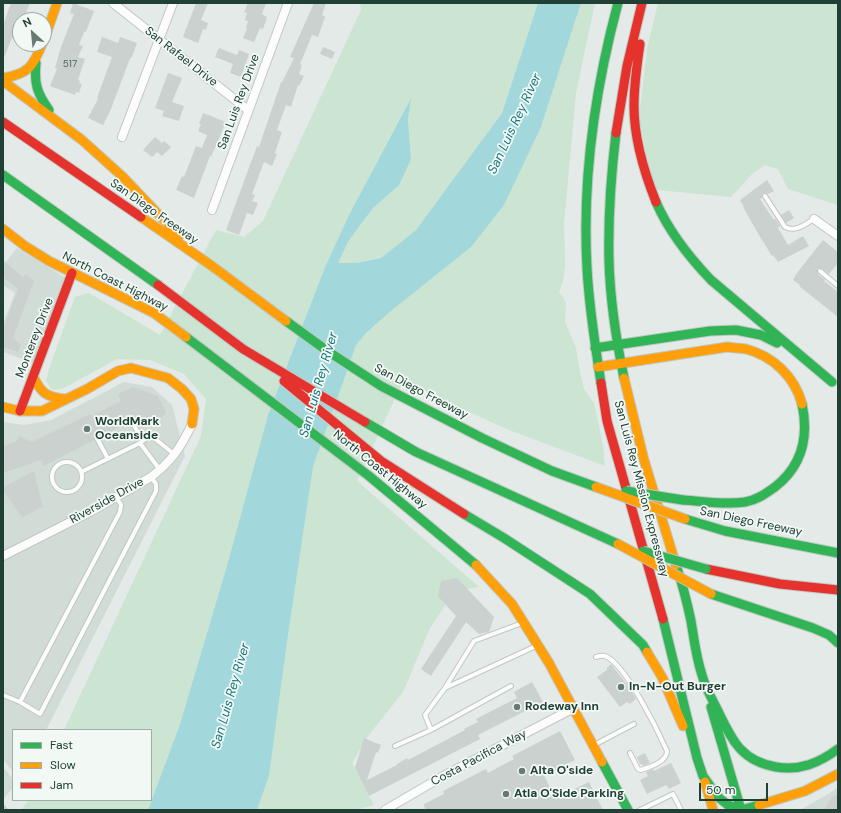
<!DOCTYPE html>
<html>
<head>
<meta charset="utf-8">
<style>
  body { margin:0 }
  #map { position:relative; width:841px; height:813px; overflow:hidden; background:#e4eae7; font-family:"DM Sans",sans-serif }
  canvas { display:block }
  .frame { position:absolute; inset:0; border:4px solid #203f35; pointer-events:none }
  .legend { position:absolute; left:12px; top:729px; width:140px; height:72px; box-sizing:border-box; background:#f2f9f5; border:1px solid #9eafa8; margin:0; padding:5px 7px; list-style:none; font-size:12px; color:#203f35 }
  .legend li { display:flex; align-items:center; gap:8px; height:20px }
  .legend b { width:20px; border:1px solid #9eafa8 }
  .north { position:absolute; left:12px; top:12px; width:40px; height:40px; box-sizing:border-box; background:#f2f9f5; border:1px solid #9eafa8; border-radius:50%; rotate:333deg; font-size:11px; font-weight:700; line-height:16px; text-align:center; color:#203f35 }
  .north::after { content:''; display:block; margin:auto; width:14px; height:18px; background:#657b73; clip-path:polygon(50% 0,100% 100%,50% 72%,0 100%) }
  .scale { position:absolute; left:699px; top:783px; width:69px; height:18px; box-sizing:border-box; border:2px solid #203f35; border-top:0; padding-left:5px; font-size:12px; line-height:14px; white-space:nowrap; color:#203f35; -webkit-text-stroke:3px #f2f9f5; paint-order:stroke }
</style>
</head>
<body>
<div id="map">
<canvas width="841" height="813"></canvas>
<div class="frame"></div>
<ul class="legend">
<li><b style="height:5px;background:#30b455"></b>Fast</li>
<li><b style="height:5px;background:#ff9f0a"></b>Slow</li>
<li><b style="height:5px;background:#e5322d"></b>Jam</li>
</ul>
<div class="north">N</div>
<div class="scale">50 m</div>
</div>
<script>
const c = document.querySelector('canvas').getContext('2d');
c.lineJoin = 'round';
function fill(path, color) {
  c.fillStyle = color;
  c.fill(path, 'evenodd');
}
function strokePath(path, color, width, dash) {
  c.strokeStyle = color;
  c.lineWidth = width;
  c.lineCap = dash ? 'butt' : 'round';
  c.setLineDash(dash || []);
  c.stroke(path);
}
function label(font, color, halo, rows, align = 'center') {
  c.font = font + ' "DM Sans",sans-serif';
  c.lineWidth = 3.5;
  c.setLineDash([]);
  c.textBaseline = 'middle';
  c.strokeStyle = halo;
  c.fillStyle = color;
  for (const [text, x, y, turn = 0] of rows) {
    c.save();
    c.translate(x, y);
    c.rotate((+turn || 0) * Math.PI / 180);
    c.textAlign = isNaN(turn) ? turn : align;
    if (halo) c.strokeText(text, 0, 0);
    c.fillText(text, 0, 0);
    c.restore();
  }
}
fill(new Path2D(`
  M17,248L66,278L33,363L3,352V324L15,293L3,285V266Z
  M124,382L152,387L172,405L185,456L46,730H13V772L3,759V422L24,425L51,420Z
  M3,767L13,779V788L3,799Z
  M838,787V810H800L830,793Z`), '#d1dcd7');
fill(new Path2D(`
  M360,3H538L502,113L416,230L381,258L357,263H337L348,242L360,225L411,159L408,119L410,99L349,215L325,267L268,415L228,562L180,724L148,810H21L29,800H151V730H64L201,436L206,399L184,374L150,360L117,359L64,388L52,390L46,381L49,369L75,297L89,293L160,335L216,230L244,237L263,221L361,10Z
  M581,3H595L576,93L564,224L565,266L563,280L559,293L563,297L566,303L565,321L576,348L580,372L584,389L594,403L603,445L605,466L509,430L449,403L404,379L357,481L479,587L455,591L430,628L403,692L368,736L352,763L374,805L356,810H257L269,776L287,642L313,467L356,344L366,333L391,311L471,247L541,127Z
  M658,3H838V205L788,189L778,169L765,165L752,174L731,197L657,190L649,169L639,117L647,49Z`), '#cce4d2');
fill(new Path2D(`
  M538,3H581L541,127L504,205L471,247L391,311L366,333L356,345L313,467L287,642L269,776L257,810H148L180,724L228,562L268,415L325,267L349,215L411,98L408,119L411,159L399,185L374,207L360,225L348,242L338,263H357L381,258L416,230L502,113Z`), '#a2d7db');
fill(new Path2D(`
  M11,3H30L26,13L42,20H20V41L12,38L3,60V25Z
  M73,3L94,11L86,32H84L79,45L83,46L78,57L85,59L78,80L80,81L79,83L82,84L79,93L76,92L75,95L50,86L57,69L55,68L61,47L74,14L70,13Z
  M196,3H208L201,20L208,23L206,30L203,29L198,43L183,37Z
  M248,3H266L262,14L267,17L263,29L260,28L254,42L243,38L247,29L246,28L248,21L245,20L247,13L244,12Z
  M314,3H326L322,15L325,17L318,37L312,35L310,40L300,64L302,65L299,74L304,76L299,86L298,85L291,107L286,105L277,130L282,132L275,153L277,154L272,166L264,162L252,194L255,195L252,201L258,203L253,215L247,213L239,235L226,230L257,146L259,147L281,82H282L294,58L290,57Z
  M102,37L118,43L120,37L137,43L132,57H131L129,61L111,109L103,125L88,118L98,99L97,98L112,57L97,52Z
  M323,47L335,52L332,59L320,54Z
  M219,48L237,55L239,50L249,54L241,77L230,73L233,64L215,57Z
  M168,73L182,78L172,102L184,106L179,121L162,116L164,111L155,108Z
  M203,113L226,122L211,157L210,156L194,198L176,190L182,176L184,177L196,146L202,148L207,135L198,131L201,124H199Z
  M155,137L162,143L164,141L171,147L162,156L157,152L152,157L143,150Z
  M767,180L774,191L768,194L766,193H763L762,195V198L760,199L771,216L774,220L775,218L780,226L778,228L788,245L803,236L809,246L778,262L773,255L772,256L759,235L743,207H744L740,200Z
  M789,210L794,218L786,223L781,215Z
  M823,240L838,252V263L829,274L821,268H818L817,271L818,274L825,280L824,281L838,292V317L799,286L800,285L793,280L797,273Z
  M3,260L23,277L26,274L35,282L33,284L13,338L21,345L18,352L3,347V329L18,289L3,277Z
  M133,387L158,396L166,412L160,420L154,416L141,421L139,416L134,419L129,418L128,422L100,437L96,435L94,436V440L44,466L41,460L3,473V446L17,441L19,436L32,442L90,414L91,416L121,401L118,394Z
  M34,471L43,507L22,517L3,491V487Z
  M457,578L494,617L489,632L479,634L466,622L431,676L421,669L456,616L438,596L441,581Z
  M611,664L628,686L636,699L630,704L627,702L620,707L597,677L607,670V668Z
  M532,682L543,702L478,735L480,739L369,796L355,768L364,738L381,745L378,753L376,752L367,780L397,765V764L407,758L408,760L465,730L464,729L478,722L476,719L517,698L514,692Z
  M560,731L575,760L544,775L555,798L589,782L603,810H425L424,804L444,794L443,791L486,769L488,773L514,759L512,756Z
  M645,753L650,763L643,766L642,764H640L637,757Z
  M671,763L681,783L669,789L666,785L647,794L640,780L648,776L646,772L653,769L654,771Z
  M838,794V810H824L831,798Z`), '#cbd1ce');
const lane = new Path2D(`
  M765,196L785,227C796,232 804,225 814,219
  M820,271L838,286
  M131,421L143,440
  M97,438L108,459
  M140,443L160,470
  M52 477a15 15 0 1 1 30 0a15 15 0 1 1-30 0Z
  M81,472L140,443L148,437L154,438L174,454
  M117,498L121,505L120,512L20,702L40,714L156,491V484L151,477
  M522,623L474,641L445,688L536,646
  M596,657C599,656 602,655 605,656C625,663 658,731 667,751C667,762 650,767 641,770L638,769L630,753
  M445,688L425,715L431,730L511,686
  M3,695L20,702
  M594,745L634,724
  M395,746L431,730
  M640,810L673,794L681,810`);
const street = new Path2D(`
  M113,3L248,110
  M122,137L173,3
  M212,210L288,3
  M814,219L838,236
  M3,556L90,512L151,477C172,461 181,447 192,424
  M385,810L445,775L574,708`);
const fast = new Path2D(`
  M36,63C34,84 37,93 49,110
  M616,133C611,175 608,217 609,260C610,300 616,339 624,378
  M3,175L158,285
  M656,202C669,232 689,257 711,280L832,382
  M286,321L326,350L381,386L482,438L552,471L596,487
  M186,337L369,476L476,565
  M595,348L710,331L736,330L761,335L777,343
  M601,383C595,345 589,307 587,268C582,179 595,89 618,3
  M365,422L416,452L618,544
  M683,500C703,501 724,505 745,502C757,500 765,494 775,487C802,466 809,437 802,404
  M464,514L504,538L590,594L643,645L647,652
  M685,519L725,531L838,553
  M676,565C682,583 687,602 691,621C694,639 696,657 702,675C705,687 712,699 718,711C732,740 741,761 776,767C800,771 819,763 838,749
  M711,594L813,628L829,635L838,643
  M663,619L697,758L703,776L718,797L728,805L741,810L759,805
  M711,707L741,810
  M602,762L628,810`);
const slow = new Path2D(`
  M44,40L57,3
  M3,78C28,74 33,67 42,44
  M3,81L82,140L123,177L179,236
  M141,217L212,266L286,321
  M3,229L25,246L49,261L154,313L186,337
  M598,367L727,347C733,348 740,348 746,349C773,356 795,377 802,404
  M33,376C41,393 46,397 65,399
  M624,378L644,460L676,565
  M3,407L20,411H42L87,389L118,371L131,368L168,378L182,389L191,399L194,409L192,424
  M476,565L512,604L549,663L602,762
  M647,652L662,677L683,726
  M705,782L713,810
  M759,805L805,791L838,774`);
const jam = new Path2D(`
  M640,44C637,64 634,85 634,106C634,139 644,172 656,202
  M3,122L141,217
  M616,133L627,66L642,3
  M158,285L243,349L365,422
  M284,381L381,461L464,514
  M601,383L607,421L663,619
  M20,411L72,273
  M706,569L780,584L838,590`);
strokePath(lane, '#c1c7c4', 6);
strokePath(street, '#c1c7c4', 10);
strokePath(fast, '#c0c8c4', 11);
strokePath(slow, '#c0c8c4', 11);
strokePath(jam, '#c0c8c4', 11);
strokePath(lane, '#fbfcfb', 4);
strokePath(street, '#fbfcfb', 8);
strokePath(fast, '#30b455', 9);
strokePath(slow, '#ff9f0a', 9);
strokePath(jam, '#e5322d', 9);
strokePath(new Path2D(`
  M3,806L7,810`), '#c6cbc9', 3, [8, 4]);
const fastBridge = new Path2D(`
  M626,491L683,500
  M643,551L706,569`);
const slowBridge = new Path2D(`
  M596,487L685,519
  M618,544L711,594`);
strokePath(fastBridge, '#bcc6c2', 11, []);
strokePath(slowBridge, '#bcc6c2', 11, []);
strokePath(fastBridge, '#30b455', 9);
strokePath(slowBridge, '#ff9f0a', 9);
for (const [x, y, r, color] of [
  [87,429,4,"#657b73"],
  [621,687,4,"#657b73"],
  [517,707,4,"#657b73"],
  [522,771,4,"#657b73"],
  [506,794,4,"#657b73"]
]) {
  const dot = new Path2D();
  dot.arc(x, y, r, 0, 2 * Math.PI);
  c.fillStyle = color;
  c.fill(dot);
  strokePath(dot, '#f2f9f5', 1.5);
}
label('10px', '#4c645c', null, [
  ["517",70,64]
]);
label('12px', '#203f35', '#f2f9f5', [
  ["San Rafael Drive",181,57,38],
  ["San Luis Rey Drive",239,102,-70],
  ["San Diego Freeway",154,212,35],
  ["North Coast Highway",115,282,27],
  ["Monterey Drive",35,338,-69],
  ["San Diego Freeway",421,392,28],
  ["North Coast Highway",380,470,39],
  ["San Luis Rey Mission Expressway",641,489,75],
  ["Riverside Drive",107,501,-29],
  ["San Diego Freeway",751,522,12],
  ["Costa Pacifica Way",479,758,-28]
]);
label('bold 12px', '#203f35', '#f2f9f5', [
  ["WorldMark",95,422],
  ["Oceanside",95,436],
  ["In-N-Out Burger",629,687],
  ["Rodeway Inn",525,707],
  ["Alta O'side",530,771],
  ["Atla O'Side Parking",514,794]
], 'left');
label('italic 13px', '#157580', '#f2f9f5', [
  ["San Luis Rey River",515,124,-65],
  ["San Luis Rey River",319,385,-74],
  ["San Luis Rey River",231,696,-74]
]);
</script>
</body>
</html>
